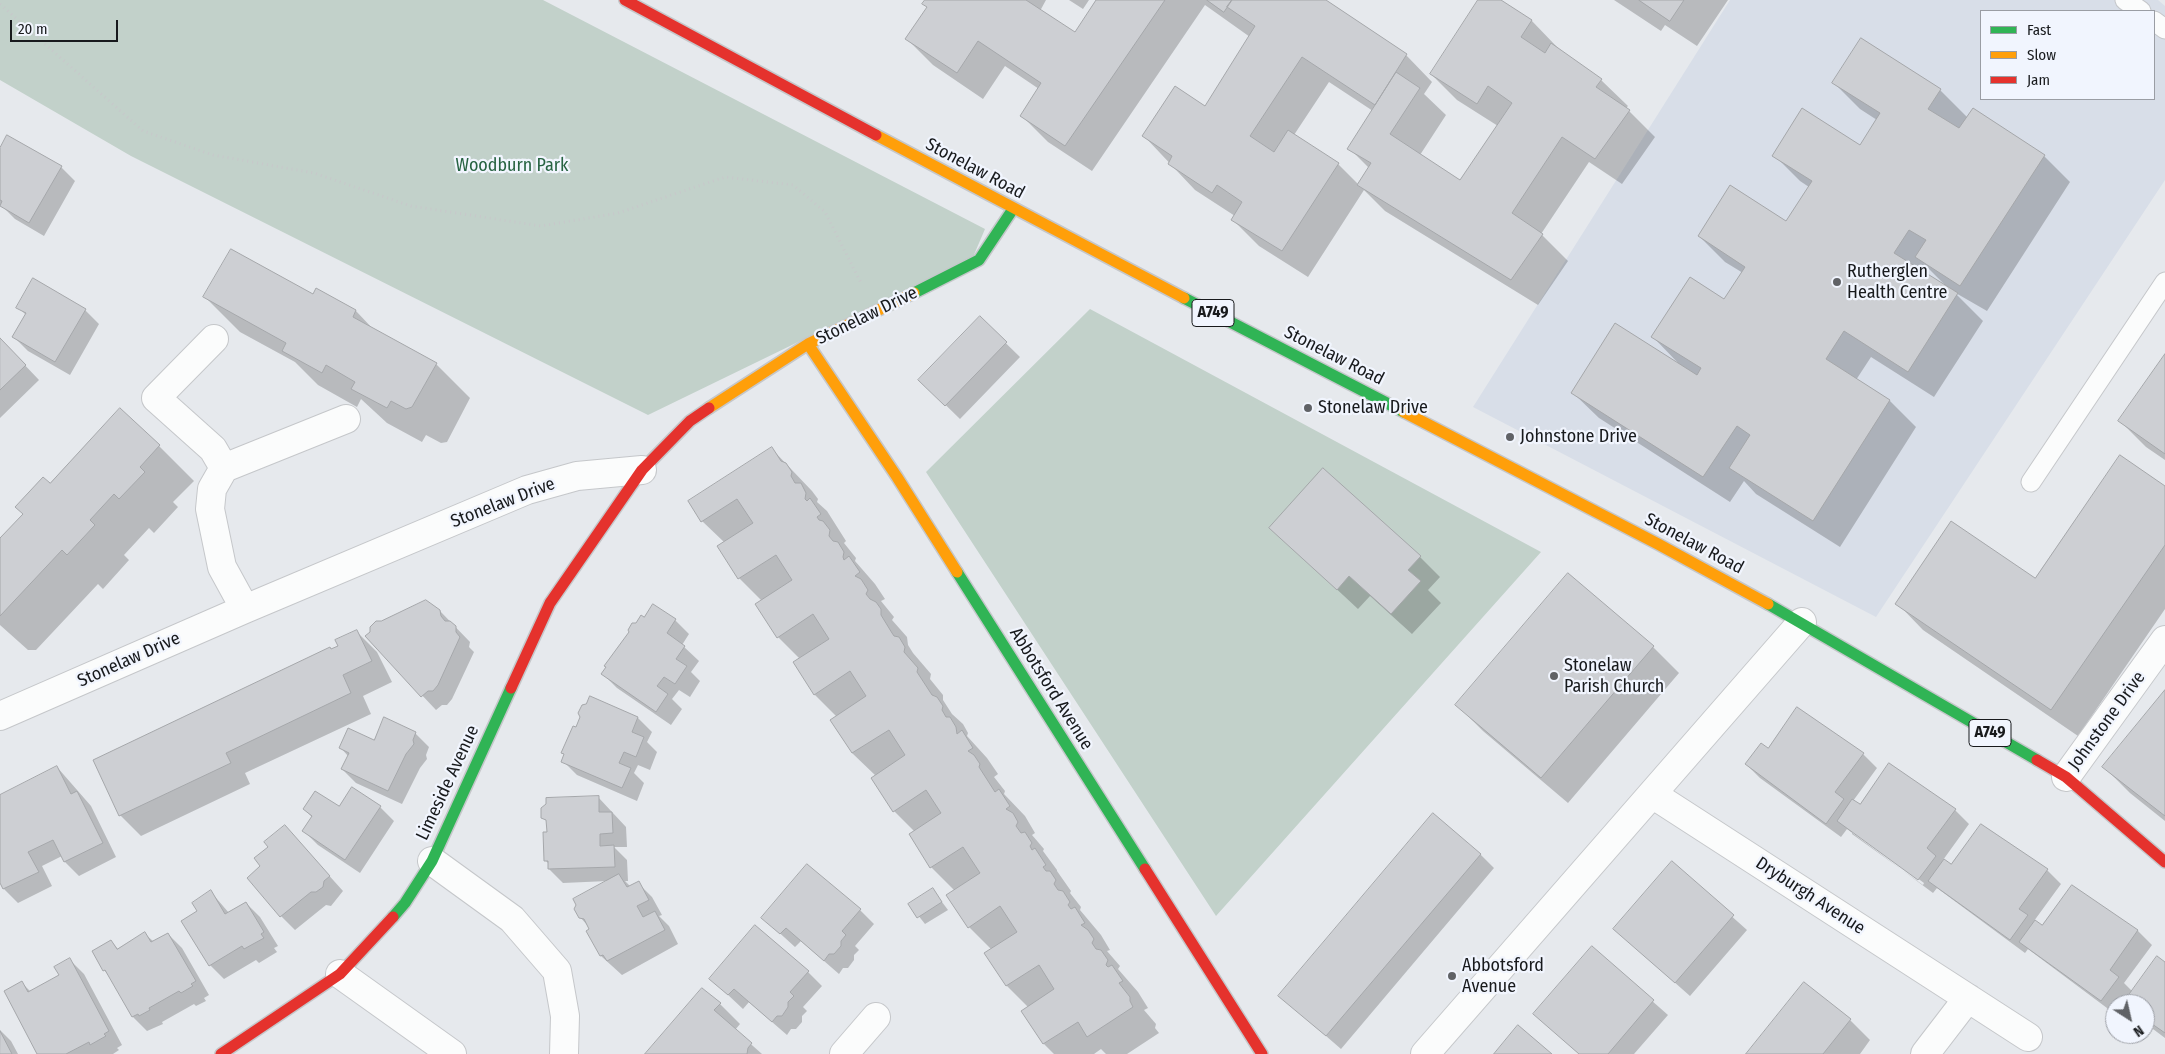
<!DOCTYPE html>
<html>
<head>
<meta charset="utf-8">
<style>
  body { margin:0 }
  #map { position:relative; width:2165px; height:1054px; overflow:hidden; background:#e6e9ed; font-family:"Fira Sans Condensed",sans-serif }
  canvas { display:block }
  .legend { position:absolute; left:1980px; top:10px; width:175px; height:90px; box-sizing:border-box; background:#f1f5fe; border:1px solid #9a9da4; margin:0; padding:6px 9px; list-style:none; font-size:15px; color:#181a1d }
  .legend li { display:flex; align-items:center; gap:10px; height:25px }
  .legend b { width:25px; border:1px solid #9a9da4 }
  .north { position:absolute; left:2105px; top:994px; width:50px; height:50px; box-sizing:border-box; background:#f1f5fe; border:1px solid #9a9da4; border-radius:50%; rotate:145deg; font-size:14px; font-weight:700; line-height:20px; text-align:center; color:#181a1d }
  .north::after { content:''; display:block; margin:auto; width:18px; height:22px; background:#606266; clip-path:polygon(50% 0,100% 100%,50% 72%,0 100%) }
  .scale { position:absolute; left:10px; top:20px; width:108px; height:22px; box-sizing:border-box; border:2px solid #181a1d; border-top:0; padding-left:6px; font-size:15px; line-height:18px; white-space:nowrap; color:#181a1d; -webkit-text-stroke:4px #f1f5fe; paint-order:stroke }
</style>
</head>
<body>
<div id="map">
<canvas width="2165" height="1054"></canvas>
<ul class="legend">
<li><b style="height:6px;background:#30b455"></b>Fast</li>
<li><b style="height:6px;background:#ff9f0a"></b>Slow</li>
<li><b style="height:6px;background:#e5322d"></b>Jam</li>
</ul>
<div class="north">N</div>
<div class="scale">20 m</div>
</div>
<script>
const c = document.querySelector('canvas').getContext('2d');
c.lineJoin = 'round';
function fill(path, color) {
  c.fillStyle = color;
  c.fill(path, 'evenodd');
}
function strokePath(path, color, width, dash) {
  c.strokeStyle = color;
  c.lineWidth = width;
  c.lineCap = dash ? 'butt' : 'round';
  c.setLineDash(dash || []);
  c.stroke(path);
}
function label(font, color, halo, rows, align = 'center') {
  c.font = font + ' "Fira Sans Condensed",sans-serif';
  c.lineWidth = 4.5;
  c.setLineDash([]);
  c.textBaseline = 'middle';
  c.strokeStyle = halo;
  c.fillStyle = color;
  for (const [text, x, y, turn = 0] of rows) {
    c.save();
    c.translate(x, y);
    c.rotate((+turn || 0) * Math.PI / 180);
    c.textAlign = isNaN(turn) ? turn : align;
    if (halo) c.strokeText(text, 0, 0);
    c.fillText(text, 0, 0);
    c.restore();
  }
}
fill(new Path2D(`
  M1730,0H2158L2165,6V180L1876,617L1473,407ZM1981,11H2154V99H1981Z`), '#d8dee8');
fill(new Path2D(`
  M0,0H543L985,229L973,257L648,415L131,156L0,80Z
  M1090,309L1541,552L1216,916L926,472Z`), '#c2d1ca');
fill(new Path2D(`
  M926,0H1046L1040,11L1075,34L1097,0H1324L1406,55L1432,82L1424,94L1446,115L1420,155L1460,181L1498,126L1457,100L1431,74L1480,0H1498L1531,20L1557,47L1556,49L1601,80L1628,106L1626,108L1655,137L1622,184L1589,162L1541,234L1568,261L1538,305L1385,211L1364,190L1308,277L1259,246L1233,220L1235,216L1195,190L1144,136L1205,107L1250,37L1205,5L1092,171L1048,142L1022,116L1039,89L1005,66L983,99L933,65L907,39L928,8ZM1329,82L1373,111L1349,148L1369,168L1359,185L1338,164L1294,135Z
  M1069,0H1089L1083,9Z
  M1614,0H1728L1697,46L1665,25L1661,31Z
  M1834,83L1940,90L1968,118L2044,156L2070,182L1987,311L1954,292L1983,321L1934,397L1871,357L1856,380L1890,401L1916,427L1840,547L1756,494L1744,481L1730,502L1599,418L1572,392L1681,366L1653,337L1725,301L1743,273L1725,262L1699,236L1786,222L1809,187L1800,181L1774,155L1860,147L1877,120L1860,109ZM1928,268L1946,286L1924,274Z
  M0,151L61,167L75,181L44,236L15,219L0,204Z
  M317,290L356,311L374,330L436,364L470,398L447,442L441,443L426,435L422,442L387,423L361,399L357,407L318,385L295,362L240,332L205,297L313,296Z
  M18,307L85,310L99,324L70,375L28,351L14,337L26,315Z
  M980,318L1020,357L960,419L920,380Z
  M0,339L39,380L0,418Z
  M2165,357V460L2146,447L2120,421Z
  M159,446L194,481L173,502L178,507L154,533L149,528L124,555L129,560L103,589L98,584L36,650H28L0,625V540L50,485Z
  M771,448L812,491L818,499L817,502L827,511L846,541L844,543L856,558L855,561L875,584L885,599L881,601L894,617L892,620L907,637L908,645L913,653L931,674L930,679L943,695V700L952,714L963,724L968,733L967,736L987,758L998,774L994,777L1005,791L1004,794L1025,816L1035,833L1032,835L1044,849L1043,851L1057,870V871L1071,891L1070,893L1081,907L1080,910L1101,935L1110,950L1107,951L1120,966L1118,969L1138,992L1148,1008L1144,1010L1156,1024L1155,1028L1159,1033L1127,1054H1106L1101,1049L1094,1054H1054L1044,1044L1023,1011L1028,1007L1007,986L992,950L969,927L955,891L931,867L915,832L894,811L876,776L852,753L837,717L815,695L794,663L800,659L778,637L762,601L739,578L724,542L702,521Z
  M2165,488V609L2078,736L1923,630L1897,603L2035,580Z
  M1271,528L1420,557L1440,577L1428,590L1441,603L1412,634L1370,596L1358,609Z
  M654,606L675,620L689,634L682,645L699,661L691,672L700,681L690,697L679,690L672,699L682,709L671,725L617,688L603,674L637,624L644,619Z
  M440,611L470,642L469,647L474,652L452,699L447,705H442L436,710L367,637Z
  M357,632L377,652L392,682L363,696L371,714L245,773L250,784L141,836L120,815Z
  M1653,647L1679,673L1568,803L1483,731L1457,705Z
  M2165,692V821L2130,793L2104,767Z
  M590,698L638,718L652,732L647,742L657,752L650,770L638,765L634,773L644,783L637,801L577,775L563,761L565,755L563,753L577,729Z
  M415,733L429,747L426,755L427,759L420,768L402,804L356,783L342,769L348,756L341,748Z
  M1768,750L1863,754L1877,768L1853,801L1860,806L1890,765L1955,810L1969,824L1943,860L1952,866L2047,870L2061,884L2034,921L2043,927L2072,886L2138,931L2152,945L2124,983L2133,992L2165,964V1038L2145,1023V1004H2115V1014L2028,949L2025,953L1937,888L1933,893L1847,829L1841,837L1760,778L1746,764ZM1852,830L1924,883L1923,885L1852,834Z
  M57,767L91,806L116,857L79,876L65,862L62,856L42,866L52,886L18,903L4,889L0,880V796Z
  M352,789L380,807L394,821L360,873L318,845L304,831L313,818L304,809L339,808Z
  M598,797L626,827L627,847H614L627,860L628,881H625L631,887L638,883L652,897L662,915L659,916L669,926L678,944L622,975L601,956L588,931L590,929L588,926L580,917L608,881L563,883L549,869V864L546,861L548,822L543,817Z
  M298,841L343,891L331,906L326,905L295,930L281,916Z
  M1480,854L1494,868L1341,1049L1280,996Z
  M1672,863L1747,930L1690,996L1614,929Z
  M933,890L948,910L925,924L910,905Z
  M211,892L229,913L246,903L260,917L278,946L274,948L277,952L259,963L256,960L224,979L210,965L199,912Z
  M860,910L874,924L855,946L859,950L854,955V960L848,968H843L839,974L801,941L795,947L762,917Z
  M145,934L154,942L168,934L182,948L209,995L204,998L206,1001L196,1006L194,1004L162,1022L163,1024L147,1031L133,1017L110,977L104,970L111,941L118,949Z
  M1592,948L1668,1015L1634,1054H1579L1535,1014Z
  M70,960L84,974L122,1045L117,1048L119,1050L113,1054H39L22,983L31,992L60,976Z
  M808,972L822,986L803,1007L807,1011L802,1016V1022L796,1029H791L787,1035L749,1002L743,1009L711,979Z
  M720,1004L740,1024L735,1030L762,1054H647Z
  M1850,1020L1870,1040L1860,1054H1748Z
  M0,1030L11,1041L18,1054H0Z`), '#0003');
const building = new Path2D(`
  M925,0H1026L1075,32L1096,0H1165L1065,146L1020,116L1041,83L978,41L957,73L905,39L927,7L922,4Z
  M1207,0H1232L1224,12Z
  M1232,0H1326L1407,54L1375,105L1302,57L1250,136L1274,152L1288,130L1339,163L1282,251L1231,220L1242,202L1217,185L1212,193L1168,164L1172,156L1142,136L1175,86L1205,106L1255,26L1227,7Z
  M1478,0H1501L1532,20L1521,37L1545,53L1551,43L1602,79L1596,87L1630,110L1595,159L1562,137L1512,213L1543,234L1511,280L1357,185L1371,163L1347,149L1396,72L1420,88L1390,134L1460,180L1512,103L1488,86L1477,104L1430,74Z
  M1639,0H1684L1670,21Z
  M1861,38L1941,89L1928,109L1959,128L1973,108L2045,155L1960,286L1915,257L1926,240L1909,230L1894,253L1958,293L1908,372L1844,331L1826,359L1890,400L1813,521L1729,468L1750,435L1737,426L1703,477L1571,393L1615,323L1697,375L1701,368L1651,337L1690,277L1724,299L1745,267L1698,236L1730,185L1786,221L1812,181L1772,156L1802,108L1860,145L1880,113L1832,83Z
  M7,135L62,166L29,223L0,206L2,201L0,200V148Z
  M231,249L313,294L316,288L356,310L353,317L437,363L412,407L406,409L391,401L387,408L351,389L355,382L326,365L322,373L282,351L286,343L203,297Z
  M33,278L86,309L55,362L12,337L26,313L16,308Z
  M980,316L1007,342L945,406L918,380Z
  M0,338L26,365L0,390Z
  M2165,354V454L2118,421Z
  M120,408L160,445L140,467L145,472L119,499L114,494L90,520L95,525L67,555L62,550L0,616V538L23,514L15,507L43,477L50,483Z
  M772,447L781,461L786,463L792,472L791,476L795,483H801L806,493L805,499L807,501L810,498L821,514L817,517L819,520L823,521L830,530L829,536L833,541L838,542L844,552L843,557L844,560L849,556L860,572L855,576L861,579L868,590L866,594L870,599L876,602L881,609V615L892,633L894,636L899,637L905,647L904,652L918,668L917,672L932,695L937,697L943,706L942,710L946,717H950L956,727L957,734L962,730L973,748L968,751L974,755L980,764L979,767L995,792L999,789L1010,806L1006,809L1013,813L1018,822L1016,826L1021,833L1025,832L1032,843L1030,846L1032,850L1035,848L1046,865L1043,867L1046,871H1050L1056,880L1054,884L1058,890L1063,891L1070,902L1068,905L1071,909L1075,907L1085,923L1081,925L1088,930L1094,939L1092,943L1096,949L1101,950L1108,960L1106,965L1108,967L1112,965L1123,981L1119,983L1130,997V1001L1133,1007L1087,1037L1078,1022L1043,1044L1021,1011L1054,989L1039,965L1006,986L984,953L1017,932L1000,906L968,928L946,895L980,873L963,847L930,868L909,834L941,813L926,790L893,812L871,778L905,755L889,730L852,753L830,720L866,696L850,671L814,695L793,662L829,639L813,614L777,638L755,604L792,580L776,555L738,579L717,546L753,523L737,499L701,522L688,501Z
  M2120,455L2165,486V545L2051,710L1895,604L1951,521L2035,578Z
  M1323,468L1421,556L1408,570L1421,581L1391,614L1349,576L1337,590L1269,528Z
  M1568,573L1654,646L1541,778L1455,705Z
  M426,600L440,610L441,616L445,621H450L456,626V632L460,637L438,685L433,691H428L421,697L365,636L370,632V627L376,621H381Z
  M653,604L676,619L667,633L685,646L676,659L687,666L675,684L664,677L657,686L668,694L656,712L601,674L606,667L604,666L629,632L628,630L632,623H636L641,615L644,617Z
  M357,630L372,661L343,675L351,693L226,753L231,763L119,816L93,760L330,647L331,649L338,646L335,640Z
  M2165,690V816L2102,767Z
  M590,696L638,717L632,732L644,737L636,757L624,752L619,763L631,768L622,788L561,762L564,754L561,753L573,726L576,727L580,717L578,713L582,705L586,704Z
  M1797,707L1864,753L1835,792L1844,799L1826,824L1745,764L1761,743L1768,748Z
  M384,717L416,732L413,740L414,744L406,754L388,791L341,769L349,753L339,748L348,728L374,740Z
  M1889,763L1956,809L1927,848L1936,856L1918,880L1837,821L1852,799L1860,804Z
  M57,766L71,794L77,791L103,843L64,862L53,840L28,852L39,872L3,889L0,883V795Z
  M352,787L381,806L345,860L302,831L312,816L303,809L315,791L339,806Z
  M599,796V812H612L613,833L600,834V846L614,845L615,867L548,869V861H544L543,832H547L546,820L541,818V808L546,804V798Z
  M1433,813L1481,854L1326,1036L1278,996Z
  M1981,824L2048,869L2019,909L2028,915L2010,940L1928,881L1944,859L1951,864Z
  M285,825L330,876L324,881L323,887L316,892H311L280,917L247,878L260,866L254,858L268,847L264,842Z
  M1672,861L1734,915L1675,983L1613,929Z
  M807,864L861,909L842,931L846,935L841,941V946L834,954H829L824,961L786,928L780,934L761,918Z
  M619,874L627,887L639,881L649,900L637,906L643,917L655,911L665,930L607,961L603,955L600,956L586,931L589,929L584,919L579,918L574,909L576,905L573,899Z
  M2072,885L2138,930L2110,970L2119,977L2101,1001L2019,942L2035,920L2042,925Z
  M933,888L942,902L917,918L908,904Z
  M211,890L225,914L246,902L264,932L261,934L264,938L244,949L242,946L209,966L181,921L197,911L192,903Z
  M755,925L809,971L790,992L794,996L788,1002V1007L782,1016H777L772,1022L734,989L728,995L709,979Z
  M145,932L151,942L168,933L196,981L191,984L193,986L181,993L179,991L149,1008L150,1010L139,1016L138,1014L132,1017L105,970L103,971L92,951L111,940L117,949Z
  M1592,946L1654,1000L1608,1054H1579L1533,1014Z
  M2157,956L2165,962V1033L2145,1019V1004L2123,1003Z
  M70,958L109,1031L104,1034L106,1036L90,1045L89,1042L66,1054H37L4,991L22,981L28,992L59,975L54,967Z
  M1804,982L1851,1019L1823,1054H1746Z
  M702,988L721,1003L714,1010L752,1043L748,1048L747,1054H645Z
  M1518,1025L1552,1054H1494Z
  M0,1031L12,1054H0Z`);
fill(building, '#cdcfd3');
strokePath(building, '#a5a7aa', 1);
const lane = new Path2D(`
  M2125,0L2141,11
  M2154,21L2165,29
  M2031,482L2165,282`);
const street = new Path2D(`
  M214,339L156,398L213,449L224,468
  M245,609L222,567L210,509L212,489L224,468L346,419
  M0,716L245,609L527,490L577,476L642,470
  M2066,777L2165,640
  M1652,794L2028,1037
  M432,861L512,919L557,971L565,1016L564,1054
  M340,974L452,1054
  M844,1054L876,1017
  M1425,1054L1802,622
  M1925,1054L1968,998`);
const fast = new Path2D(`
  M914,293L979,260L1013,209
  M1184,298L1404,412
  M957,572L1145,869
  M1768,604L2037,760
  M393,917L405,903L432,861L511,688`);
const slow = new Path2D(`
  M876,135L1184,298
  M808,344L897,477L957,572
  M709,408L808,344L914,293
  M1404,412L1658,544L1768,604`);
const jam = new Path2D(`
  M625,0L876,135
  M511,688L550,603L642,470L690,421L709,408
  M2037,760L2066,777L2165,862
  M1145,869L1262,1054
  M221,1054L340,974L393,917`);
strokePath(lane, '#c5c7ca', 21);
strokePath(street, '#c5c7ca', 30);
strokePath(fast, '#c5c7ca', 14);
strokePath(slow, '#c5c7ca', 14);
strokePath(jam, '#c5c7ca', 14);
strokePath(new Path2D(`
  M0,4L143,131L213,155L314,173L411,206L541,226L618,213L725,177L793,185L825,212L861,283`), '#c7c8ca', 3, [1, 4]);
strokePath(lane, '#fbfcfc', 19);
strokePath(street, '#fbfcfc', 28);
strokePath(fast, '#30b455', 11);
strokePath(slow, '#ff9f0a', 11);
strokePath(jam, '#e5322d', 11);
for (const [x, y, r, color] of [
  [1837,282,5,"#606266"],
  [1308,408,5,"#606266"],
  [1510,437,5,"#606266"],
  [1554,676,5,"#606266"],
  [1452,976,5,"#606266"]
]) {
  const dot = new Path2D();
  dot.arc(x, y, r, 0, 2 * Math.PI);
  c.fillStyle = color;
  c.fill(dot);
  strokePath(dot, '#f1f5fe', 2);
}
for (const [x, y, w] of [
  [1213,313,42],
  [1990,733,42]
]) {
  const box = new Path2D();
  box.roundRect(x - w / 2, y - 13.5, w, 27, 4);
  c.fillStyle = '#f1f5fe';
  c.fill(box);
  strokePath(box, '#181a1d', 1);
}
label('bold 16px', '#181a1d', null, [
  ["A749",1213,313],
  ["A749",1990,733]
]);
label('18px', '#276342', '#f1f5fe', [
  ["Woodburn Park",512,166]
]);
label('18px', '#181a1d', '#f1f5fe', [
  ["Stonelaw Road",975,169,28],
  ["Stonelaw Drive",867,316,-26],
  ["Stonelaw Road",1334,356,27],
  ["Stonelaw Drive",503,503,-21],
  ["Stonelaw Road",1694,544,28],
  ["Stonelaw Drive",129,660,-24],
  ["Abbotsford Avenue",1051,689,58],
  ["Johnstone Drive",2107,721,-54],
  ["Limeside Avenue",448,783,-65],
  ["Dryburgh Avenue",1810,896,33]
]);
label('18px', '#181a1d', '#f1f5fe', [
  ["Rutherglen",1847,272],
  ["Health Centre",1847,293],
  ["Stonelaw Drive",1318,408],
  ["Johnstone Drive",1520,437],
  ["Stonelaw",1564,666],
  ["Parish Church",1564,687],
  ["Abbotsford",1462,966],
  ["Avenue",1462,987]
], 'left');
</script>
</body>
</html>
